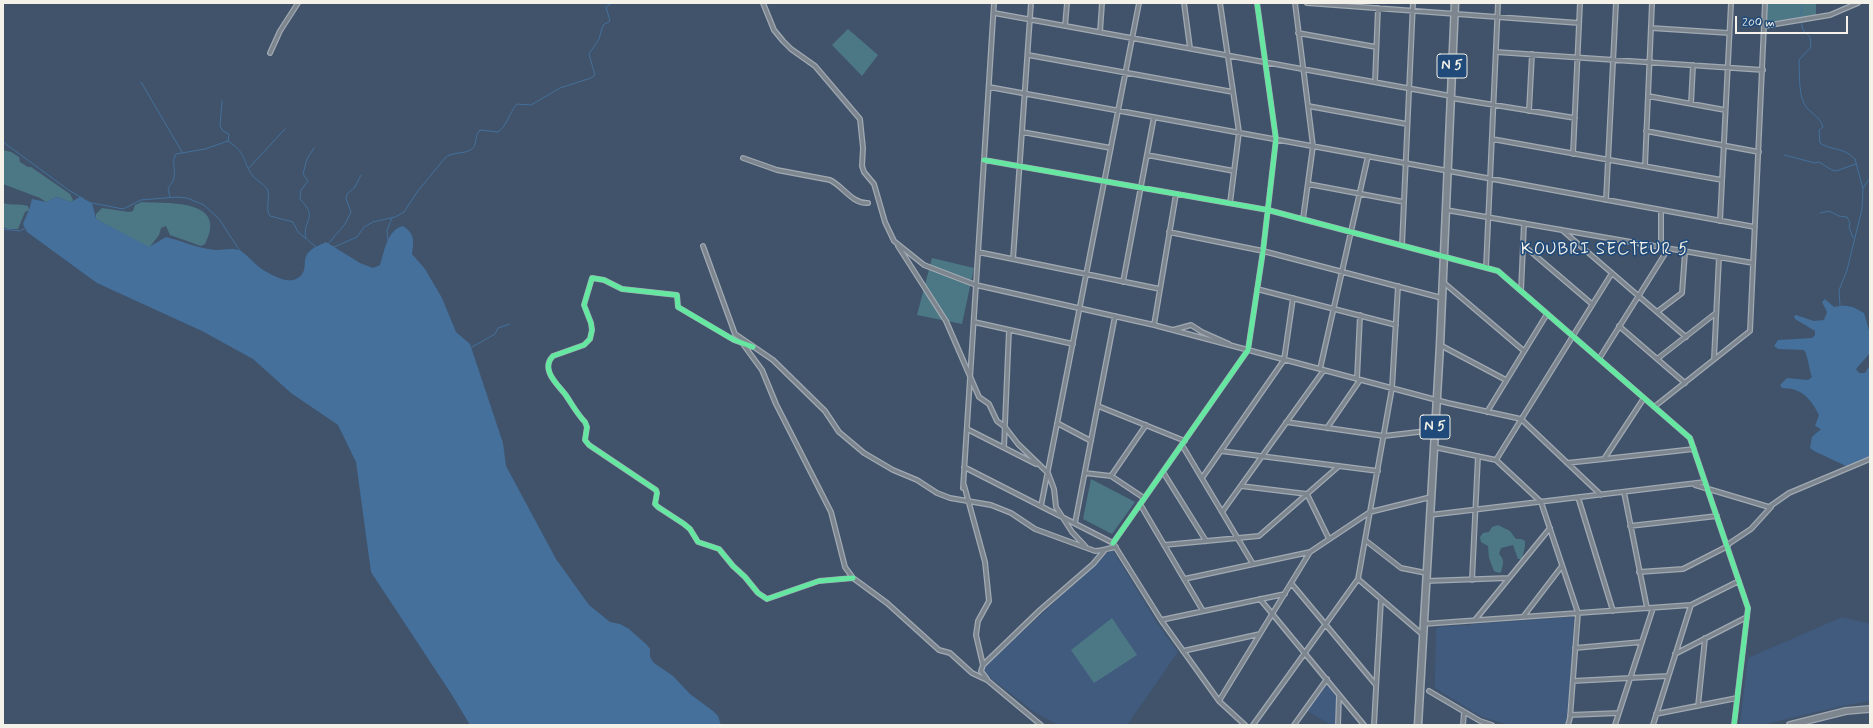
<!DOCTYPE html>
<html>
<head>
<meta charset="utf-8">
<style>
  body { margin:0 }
  #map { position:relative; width:1873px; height:728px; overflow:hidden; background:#40536b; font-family:Mynerve,sans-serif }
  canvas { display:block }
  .frame { position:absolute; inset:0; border:4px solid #f4f1e8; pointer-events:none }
  .scale { position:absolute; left:1735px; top:16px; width:113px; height:18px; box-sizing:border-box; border:2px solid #f4f1e8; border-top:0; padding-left:5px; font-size:12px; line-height:14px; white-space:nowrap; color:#f4f1e8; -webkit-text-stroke:3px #1f4a7a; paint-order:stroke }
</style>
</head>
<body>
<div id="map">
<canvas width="1873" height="728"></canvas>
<div class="frame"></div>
<div class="scale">200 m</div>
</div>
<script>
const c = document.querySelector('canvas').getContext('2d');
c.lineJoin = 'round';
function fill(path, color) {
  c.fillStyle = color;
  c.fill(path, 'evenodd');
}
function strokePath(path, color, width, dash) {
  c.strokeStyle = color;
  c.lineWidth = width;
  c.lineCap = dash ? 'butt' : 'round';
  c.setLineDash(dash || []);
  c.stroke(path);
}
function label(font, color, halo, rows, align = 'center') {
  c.font = font + ' Mynerve,sans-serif';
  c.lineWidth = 3.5;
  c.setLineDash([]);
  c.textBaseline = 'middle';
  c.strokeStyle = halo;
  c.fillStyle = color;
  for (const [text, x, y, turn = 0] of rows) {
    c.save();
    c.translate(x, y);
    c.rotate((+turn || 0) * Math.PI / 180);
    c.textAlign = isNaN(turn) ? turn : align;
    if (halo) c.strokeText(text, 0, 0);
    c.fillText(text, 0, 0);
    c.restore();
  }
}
fill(new Path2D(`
  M1112,549L1159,626L1178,652L1127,725H1058L1033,711L983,672V668Z
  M1572,617L1574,619L1568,717L1566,725H1510L1482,717L1435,688L1436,629L1438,627L1467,625V626L1473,624Z
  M1842,617L1870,624V701L1842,706L1761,725H1740L1748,658Z
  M1327,679L1339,695L1338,725H1332L1305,710Z`), '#405b7e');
fill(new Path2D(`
  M1765,3H1816V16L1764,26Z
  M848,29L878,55L862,76L832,45Z
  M3,150L11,152L19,157L20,162L28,167H31L70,194L73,200L71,202L57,197L46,202L40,198L3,184Z
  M142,202C167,204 229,198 205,244L201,246L170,235L166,226L161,228L159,235L149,248L96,219V214L102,208L129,212L133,211L135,205Z
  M3,203C11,206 19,203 28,206L29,210L25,212L18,229H8L3,227Z
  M932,258L974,268L962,324L917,315Z
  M1091,479L1135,502L1112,534L1083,519Z
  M1498,525L1510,531L1516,539H1521L1525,541V546L1522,559H1518L1513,545L1501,548L1499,554C1505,560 1503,564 1501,572L1499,573L1494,571L1489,558L1488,546L1481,542L1480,537L1483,533L1489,532L1492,527Z
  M1112,618L1137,655L1094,683L1071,650Z`), '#4c7885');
fill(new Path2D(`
  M57,197L71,202L80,197L92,203L96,219L149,247L166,237C182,241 199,249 216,250C224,250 233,247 241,251C247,255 253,262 259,267C267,273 286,284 296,279C310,272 301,261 308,253C312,248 320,245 326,242L360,263L373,268L380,265C385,250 387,230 403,226C415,234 414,241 412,254L425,269L442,298L456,332L470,344L503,443L506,466L556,559L589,605L610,622L620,624L629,629L647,645L650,649V657L654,663L673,676L690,694L713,711L718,716L721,725H470L452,695L371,572L356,462L338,425L291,393L253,359L202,331L97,283L27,232L23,224L30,207L32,199L46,202Z
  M1825,299L1834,307C1846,304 1853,306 1864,313L1870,334V353L1856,369L1859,373H1865L1870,365V456L1846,466L1814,451L1810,448L1812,437L1821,429L1815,426L1819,415C1811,399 1802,388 1782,388L1780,385L1787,378L1808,380L1812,377C1809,370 1808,355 1804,350L1778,349L1774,346L1778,340L1812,338L1815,335V331L1795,319L1794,316L1796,315L1814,321L1824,320L1827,312L1822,302Z`), '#44709b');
strokePath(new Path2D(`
  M1801,18L1802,3
  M1801,21L1803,30L1810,37L1811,47L1799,60V64C1800,77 1798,97 1807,108C1813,115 1820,117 1823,127L1819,130L1820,143C1831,151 1842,146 1855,159L1863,189L1862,209L1847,270L1839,290L1840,305
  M141,82L182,152
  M222,101L220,126L223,131L229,134L228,141
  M3,142L70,191L84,199
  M1784,155L1815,163L1819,162L1832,170L1836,171L1856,164
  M249,168L285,129
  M1863,188L1870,178
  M170,197L168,189C170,185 174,181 174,177C176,169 171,162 176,154L205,149L228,141C248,154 241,160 253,176C257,181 266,185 268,191C270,199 265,209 270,216L293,222L298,232L316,247
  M92,203L123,209L141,200L177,197L187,198L204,205L219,219L240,251
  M1820,213L1829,211L1839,216L1847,217L1850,223L1849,227L1853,238
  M3,229L20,231L25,228
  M306,238C301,221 320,219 300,199L301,190L308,181L303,174L307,159L314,148
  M388,241L387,230L392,218
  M328,244L345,224L351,212L346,199L347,194L355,187L361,175
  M332,248L357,237L364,227L373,222L395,217L404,212L417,192L445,158C452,151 464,155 472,149C477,146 474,136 480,130L498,132C507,126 509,113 517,104L531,105L560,88L591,78L595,75L589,54L599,39L603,25L610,21L606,7L612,3
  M472,347L495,334L498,328L510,324`), '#44709b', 1);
const minor = new Path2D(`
  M763,3L774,30L783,41L791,49L815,66L860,119L863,148L862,166L864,172L874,184L885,222L894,241L924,265L976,285L1154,325L1448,403L1521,419L1601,495
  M1184,3L1190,48
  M1220,3L1239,132L1230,203
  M1295,3L1313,146L1303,219
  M1307,3L1579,23
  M994,13L1451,96
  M1065,26L1067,3
  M1764,26L1830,15L1858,3
  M1651,28L1729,33
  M1100,32L1102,3
  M1298,33L1376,47
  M1496,52L1763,70
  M270,53L280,31L298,3
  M1028,55L1233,92
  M1375,82L1378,8
  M989,87L1755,227
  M1648,96L1725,110
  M1451,98L1575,118
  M1691,104L1693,65
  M1308,106L1407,124
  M1529,111L1532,54
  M1646,131L1759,152
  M1022,132L1111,148
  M1492,139L1722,180
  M1573,154L1580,3
  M1147,155L1234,171
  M743,158L777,170L830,180C843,186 852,204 868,203
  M984,160L1268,210L1498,271L1690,438L1748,608L1734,725
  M1645,166L1652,3
  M1308,184L1404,202
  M1606,200L1616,3
  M1446,210L1753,263
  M1720,221L1731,3
  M1562,230L1686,337
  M1169,232L1263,251L1442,298
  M1402,245L1413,3
  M1523,245L1592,304
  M703,246L735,334L773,360L825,411L839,432L864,453L893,470L917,480L937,493L950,498L991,505L1011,513L1035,529L1095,551C1103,551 1108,548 1116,547
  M898,246L946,321L979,397L989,404L997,421L1005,427L1018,444L1048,473L1054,489L1056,507L1072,532L1085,546
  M1661,247V210
  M978,252L1160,289
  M1013,259L1031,3
  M1486,268L1498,3
  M1123,282L1154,117
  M1443,282L1524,351
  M1257,289L1396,325
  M1521,291L1524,223
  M1657,312L1682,293L1685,252
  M974,322L1073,344
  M1154,325L1176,194
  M1619,326L1685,383
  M1173,330L1191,325L1202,332L1229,344
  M743,344L762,370L776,404L831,512L845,567L853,578L887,603L939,650L950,653L972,673L987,680L1041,725
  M1440,345L1506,380
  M753,347L734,340L678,307L677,295L622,289L604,280L592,278L584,305L591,323L592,330L590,339L584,345L553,356C540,369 557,384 565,394C572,404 577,414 585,422L587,427L585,440L589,445L656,490L657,493L655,504L658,507L684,524L690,529L698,542L719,549L733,566L745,577L758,593L767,599L819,581L853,578
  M1599,359L1668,249
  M1657,359L1716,313
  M1714,359L1719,257
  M1320,369L1368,156
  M1357,379L1360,315
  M1098,406L1185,441
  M1654,407L1750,331L1765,3
  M1487,412L1547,314
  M1286,422L1384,436L1435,430
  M1057,423L1091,441
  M1327,428L1360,380
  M967,429L1036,464
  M1182,445L1253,564
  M1004,447L1009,330
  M1434,447L1496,460L1541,502L1578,613L1570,718L1568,725
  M1221,451L1378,471
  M1604,459L1694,449
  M1496,460L1612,273
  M1567,463L1604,459L1644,398
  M964,467L1113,543L1161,620L1219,701L1245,725
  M1163,472L1206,541
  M1085,473L1111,476L1144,498
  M1111,476L1146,425
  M1202,478L1284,360L1293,298
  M964,485L985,562L989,601L978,621L976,635L983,665
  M1695,485L1769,507L1789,493L1870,459
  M1241,486L1307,494L1329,539
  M963,488L994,3
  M1624,492L1647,608
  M1578,497L1613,611
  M1140,504L1203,611
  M1041,506L1139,3
  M1222,512L1324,370
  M1430,515L1705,482
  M1075,523L1115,316
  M1630,526L1717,516
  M1365,540L1401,568L1426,573
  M1113,543L1248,350L1263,251L1276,139L1257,3
  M1164,545L1259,536L1339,466
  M1727,545L1751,529L1771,507
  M1639,572L1683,569L1728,546
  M1184,579L1310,552L1370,512L1431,497
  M1358,579L1423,635
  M1472,580L1478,456
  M1426,581L1509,578
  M1291,583L1376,685
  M1260,599L1364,725
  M1523,617L1562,566
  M1161,620L1285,594
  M1475,620L1550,528
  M1423,624L1691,605L1739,581
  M1575,648L1642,642
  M1183,651L1260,634
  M1675,654L1747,617
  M987,679L981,671L983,665L1040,610L1093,564L1104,551
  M1573,681L1668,676
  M1429,691L1480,721L1492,725
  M1219,701L1310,552
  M1698,706L1705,638
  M1656,714L1737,698
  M1570,715L1619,713
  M1253,725L1358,579L1392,388L1398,286
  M1294,725L1327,679
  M1338,725L1339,695
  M1374,725L1381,599
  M1463,725L1464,712
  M1615,725L1653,608
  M1653,725L1691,605`);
const secondary = new Path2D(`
  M1790,725L1846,711L1870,709`);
const trunk = new Path2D(`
  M1418,725L1440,345L1455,3`);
strokePath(minor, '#a1a9b2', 6);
strokePath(secondary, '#a1a9b2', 8);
strokePath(trunk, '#a1a9b2', 9);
strokePath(minor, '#7d868e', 3.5);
strokePath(secondary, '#7d868e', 5.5);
strokePath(trunk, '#7d868e', 6);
strokePath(new Path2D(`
  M984,160L1268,210L1498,271L1690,438L1748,608L1734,725
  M753,347L734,340L678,307L677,295L622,289L604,280L592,278L584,305L591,323L592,330L590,339L584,345L553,356C540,369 557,384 565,394C572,404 577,414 585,422L587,427L585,440L589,445L656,490L657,493L655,504L658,507L684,524L690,529L698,542L719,549L733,566L745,577L758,593L767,599L819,581L853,578
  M1113,543L1248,350L1263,251L1276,139L1257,3`), '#66e7a1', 5);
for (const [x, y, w] of [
  [1452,66,30],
  [1435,427,30]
]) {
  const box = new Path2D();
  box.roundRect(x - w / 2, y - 12, w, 24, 3);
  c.fillStyle = '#1f4a7a';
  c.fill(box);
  strokePath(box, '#f4f1e8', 1);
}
label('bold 14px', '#f4f1e8', null, [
  ["N 5",1452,66],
  ["N 5",1435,427]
]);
c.letterSpacing = '1px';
label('17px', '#f4f1e8', '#1f4a7a', [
  ["KOUBRI SECTEUR 5",1605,250]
]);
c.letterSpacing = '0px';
</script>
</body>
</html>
